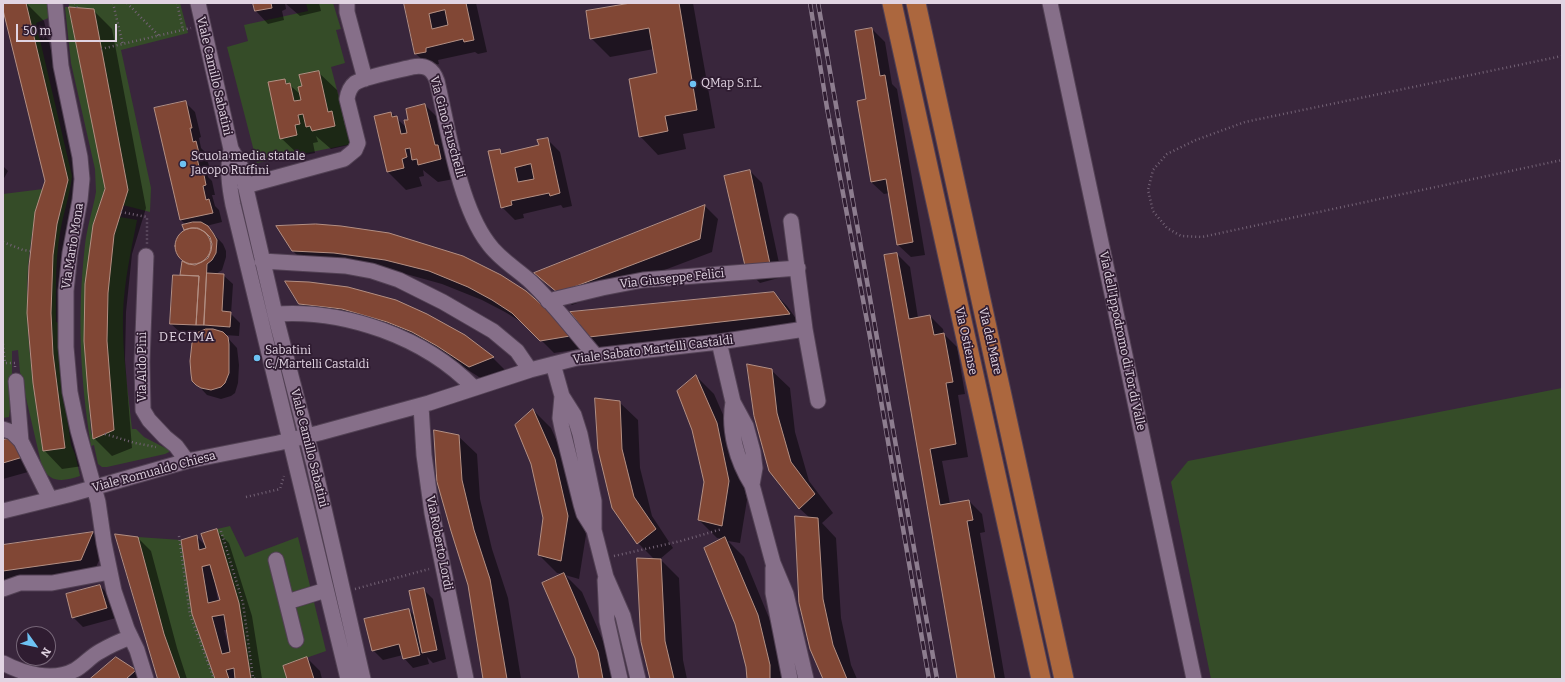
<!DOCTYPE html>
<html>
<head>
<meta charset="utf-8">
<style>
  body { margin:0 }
  #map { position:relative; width:1565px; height:682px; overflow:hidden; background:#39263c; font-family:Bitter,serif }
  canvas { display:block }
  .frame { position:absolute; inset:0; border:4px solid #e1d4e2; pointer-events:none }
  .north { position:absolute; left:16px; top:626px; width:40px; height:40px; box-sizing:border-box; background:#2f1c31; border:1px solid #766678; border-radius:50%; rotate:123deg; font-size:11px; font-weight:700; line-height:16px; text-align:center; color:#e1d4e2 }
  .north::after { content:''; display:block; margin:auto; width:14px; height:18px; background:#6dc2f3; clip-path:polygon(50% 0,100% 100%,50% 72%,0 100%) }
  .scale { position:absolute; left:16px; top:24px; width:101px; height:18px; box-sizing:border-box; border:2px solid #e1d4e2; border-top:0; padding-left:5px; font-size:12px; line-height:14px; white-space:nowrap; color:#e1d4e2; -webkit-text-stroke:3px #2f1c31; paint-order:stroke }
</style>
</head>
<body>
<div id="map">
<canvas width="1565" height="682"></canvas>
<div class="frame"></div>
<div class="north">N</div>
<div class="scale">50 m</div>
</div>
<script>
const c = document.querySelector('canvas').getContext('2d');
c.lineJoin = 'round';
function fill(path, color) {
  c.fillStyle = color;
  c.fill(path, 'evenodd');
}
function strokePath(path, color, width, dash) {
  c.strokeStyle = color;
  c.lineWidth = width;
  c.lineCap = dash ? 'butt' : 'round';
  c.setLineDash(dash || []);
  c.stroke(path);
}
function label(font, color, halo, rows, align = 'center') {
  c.font = font + ' Bitter,serif';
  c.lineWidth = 3.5;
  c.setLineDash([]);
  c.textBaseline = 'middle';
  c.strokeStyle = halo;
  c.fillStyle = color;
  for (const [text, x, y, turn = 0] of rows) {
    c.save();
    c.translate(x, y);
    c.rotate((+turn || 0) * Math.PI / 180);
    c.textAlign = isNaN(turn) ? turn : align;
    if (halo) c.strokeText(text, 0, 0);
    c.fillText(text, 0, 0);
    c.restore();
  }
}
fill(new Path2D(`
  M26,3H48L51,17L36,23L72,176C70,195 63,214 60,233C55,262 56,293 56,322L60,323L63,390L71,445L75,454L80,476C65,481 50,484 42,467L20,372L18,350L12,351V393L9,417L3,418V194L43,189C15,274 30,365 43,451L65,448L53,354L51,313L53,255L57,224L68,180Z
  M69,3H180L188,33L121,50L151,188L150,212L123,205L94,10L70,7L105,189L93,225L84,341L91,432L93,438L110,387L107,341L108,293L114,235L120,217L137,220C131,251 124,282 123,314C122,352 128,391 132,429H136L144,437L169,450V452L165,454L107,467H102L98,464L94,445L91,446C80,378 77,314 85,245C87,227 93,209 96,192L95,169L71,63L65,7H69Z
  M306,3H333L341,29L336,30L345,63L331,67L351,144L257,163L227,47L248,41L244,25L308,11Z
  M1562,388V679H1211L1171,482L1188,461Z
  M230,526L245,557L298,537L326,651L283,666L287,679H251L239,603L217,529Z
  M138,537L181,540L192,614L215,679H180L164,634Z`), '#354c28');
fill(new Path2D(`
  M3,3H26L44,21L86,199L75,242L69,332L83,466L62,469L44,450L46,181Z
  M254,3H319L321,11L300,16L285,3L286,9L282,11L284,20L268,24L256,11Z
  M405,3H476L487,52L478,54L475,52L438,60L439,64L429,66L416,54Z
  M637,3H693L715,128L683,134L686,149L658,155L640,136L658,74L654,49L610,57L591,38Z
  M93,10L112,29L146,208L132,254L126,312L125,360L132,448L112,456L94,438L106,189Z
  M872,29L885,42L892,84L897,89L925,255L911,257L898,245L889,193L884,194L871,182L868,100L856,32Z
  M318,72L337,90L345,126L350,131L353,144L331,149L316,136L318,142L313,143L315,153L300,156L281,138L284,80L300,94L303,87Z
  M185,102L195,112L201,137L199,138L201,148L205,152L209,166L206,167L208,177L212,181L215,195H212L215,206L219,210L222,222L206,226L223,244L226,251V257L222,270L216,274L223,275L233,284L231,314L240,323L239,336L225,335L237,348L239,365L238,383L235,393L231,396L221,399L207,395L193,380L197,334L181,333L171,324L181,276L183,261L178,255L176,248V241L179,235L185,230L184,226L186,225L181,220L155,109Z
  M425,105L444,124L459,178L438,182L423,170L424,176L419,177L422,186L406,190L388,172L391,113L407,128L410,120Z
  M547,139L560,152L572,206L563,208L561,205L523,214L524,218L515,220L502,207L499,150L503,154L540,146Z
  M3,166L8,171L3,180Z
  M750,171L762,183L782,277L760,283L747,270Z
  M705,206L718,219L712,252L572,305L535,273Z
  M316,225L551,315L581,349L554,353L526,325L505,312L482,300L442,284L399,272L305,263L292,250Z
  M897,254L910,267L918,318L930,316L943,329L944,334L957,347L965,394L958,395L968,457L942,461L950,504L969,501L982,514L985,532L980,533L1005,679H958Z
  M774,293L787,306L802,327L602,350L590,337Z
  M396,301L464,336L493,358L505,370L482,379L451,359L426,345L312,316L299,303Z
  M771,370L790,388L795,432L809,481L833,513L822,523L836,538L841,618L851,665L857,679H824L810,518L799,508L770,471Z
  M696,376L714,394L735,442L747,500L740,543L728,541L744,557L776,635L786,679H748L747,667L723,539L717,538L699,520L705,482Z
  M619,402L638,420L640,468L652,516L673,548L660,559L679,578L683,660L687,679H651L655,560L638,543L613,507Z
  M533,410L551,428L573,478L586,535L579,579L565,575L582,592L616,671L617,679H580L563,574L557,573L539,555L544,518Z
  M458,436L477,454L480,499L492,549L508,598L521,679H484L469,585Z
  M3,441L35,470L3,479Z
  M216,530L229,543L252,616L262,679H216L197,537L206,546ZM215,584H217L221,600L218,601ZM224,630H227L231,648L229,649Z
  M93,533L105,546L94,572L3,585V546Z
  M138,538L151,551L177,648L187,679H160Z
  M100,586L109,595L116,618L83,627L73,617Z
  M423,589L433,599L446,659L433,663L427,657L429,664L413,668L404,658L403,655L383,660L373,650L409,610L415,616Z
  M116,658L135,671L143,679H91Z
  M307,658L320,671L322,679H288Z`), '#0007');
const building = new Path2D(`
  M3,3H26L68,180L57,224L53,255L51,313L53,354L65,448L43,451L33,383L27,313L29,266L35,212L45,181L3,10Z
  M253,3H271L272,8L255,11Z
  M404,3H466L474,40L464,42L463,39L426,48V52L415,54ZM445,10L448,25L432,29L429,14Z
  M631,3H679L697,110L665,116L668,131L639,137L629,79L657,73L649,28L590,39L586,11Z
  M69,7L94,9L128,190L114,235L108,293L107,341L114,430L93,439L88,392L84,341L85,284L93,225L105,189Z
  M872,28L880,76L885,75L913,242L897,245L886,179L871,182L857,101L866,99L855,31Z
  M319,71L328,112L332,111L335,126L312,131L310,126L306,127L303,114L298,115L300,124L295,125L297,135L280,139L268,82L285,79L286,84L290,83L294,101L301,100L298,87L302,86L299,75Z
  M186,101L192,128H190L193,142L196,141L200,157L197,158L200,171L203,170L206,185L203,186L206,200L209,199L213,213L180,220L154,108Z
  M425,104L435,145H438L441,159L418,165L417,159L412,160L410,148L405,149L407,157L402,159L404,168L387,172L374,116L391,112L392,117L397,116L401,134L407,133L404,120H408L406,109Z
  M548,138L560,193L550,196L549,193L511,201L512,205L501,208L488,151L500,149L501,154L539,145L537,140ZM531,164L534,179L518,182L515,168Z
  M750,170L770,264L746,270L724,176Z
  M705,205L700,239L558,293L534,273Z
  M193,222H201L208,226L213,233L217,240L216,253L212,260L207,264L204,325H196L199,276L180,275L182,261L188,264L195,265L202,262L208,258L211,251L212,244L210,237L205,232L198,228H191L184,230L182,225Z
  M316,224L341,226L389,233L463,256L501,275L526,291L552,314L570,336L540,341L512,313L492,300L468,287L429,271L385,260L334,253L292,251L276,226Z
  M175 246a18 18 0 1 1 36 0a18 18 0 1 1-36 0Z
  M897,253L909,319L930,315L934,335L944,333L953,382L946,383L956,444L930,449L940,505L969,500L973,520L967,521L995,679H957L884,255Z
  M207,273L224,274L222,311L231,312L230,327L204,325Z
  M173,275L199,276L196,325L170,324Z
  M285,281L309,282L348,287L396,300L427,314L465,335L494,357L469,367L437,346L412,332L387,322L342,309L299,304Z
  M774,292L790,314L589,337L570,312Z
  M206,329H213L223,332L228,337L229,344V373L225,383L221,387L211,390L201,388L196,385L192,381L191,374L190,361L192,343L197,333Z
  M747,364L772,369L777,413L791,462L815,494L799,509L769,471L754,416Z
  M696,375L717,423L729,481L722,526L698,520L704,482L692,430L677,391Z
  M595,398L620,401L622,449L634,497L656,529L637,544L612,508L598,450Z
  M533,409L555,459L568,516L561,561L538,555L543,518L531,464L515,425Z
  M434,430L459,435L462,480L474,530L490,579L507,679H483L468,585L451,531L437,482Z
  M11,438L23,457L3,463V440Z
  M795,516L818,518L823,599L833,645L847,679H823L810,649L799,603Z
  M217,529L239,603L251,679H235L234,668L226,670L229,679H215L192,614L181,540L197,535L199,550L206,548L201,534ZM210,565L220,600L208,603L202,567ZM224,615L230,652L222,654L212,617Z
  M93,532L81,560L3,571V545Z
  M115,534L138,537L164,634L180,679H158Z
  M725,537L758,615L770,665V679H747L746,667L735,624L704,548Z
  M637,558L661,559L665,641L674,679H650L641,642Z
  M564,573L598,652L603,679H579L575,658L542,583Z
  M100,585L107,608L72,618L66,594Z
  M424,588L437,650L422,653L409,591Z
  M409,609L420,655L403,659L399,644L372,651L364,619Z
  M116,657L136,670L126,679H90Z
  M307,657L314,679H287L283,666Z`);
fill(building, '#814735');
strokePath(building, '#b38f83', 1);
const minor = new Path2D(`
  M55,3L61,66L80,157L82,179L80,200L70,253L66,291V347L70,392L78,430L98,502L104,543L114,591L127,629L137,650L146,679
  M198,3L231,149L241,167L275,314L314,465L363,679
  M347,3V12L365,79
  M1050,3L1194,679
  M231,149C227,169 229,185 233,205L348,679
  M245,186L344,159L355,150L358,143L347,99C348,92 350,87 355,83C364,77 400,70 412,67C425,64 433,69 437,81C448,128 459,205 488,243C499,259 517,269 531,282C554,304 574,331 595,355
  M146,256L142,362L143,410L149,420L165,437L176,446L187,461
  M262,261L345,266L372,271L399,280L443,302L493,331L517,351L530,370
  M548,301L602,288L643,280L798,268
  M275,314C345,309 425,337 474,388
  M805,329L818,401
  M719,342L733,402L746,426L753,452L755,468L752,485C737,461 728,430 733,402
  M553,364L562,396L574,415L580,434L594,501V530L606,577L623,616L638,679
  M16,381L21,441
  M562,396L560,418L562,428L581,504L584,514L594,530
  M421,406L424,455L432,513L466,679
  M3,429L12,432L21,441L50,499
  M752,485L773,563L786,594L806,679
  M3,511L68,495L187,461L278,443L319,433L429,403L530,370L577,358L719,342L805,329L791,221
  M276,560L296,640
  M773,568V593L790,679
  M605,580L607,621L620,679
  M3,589L20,583H52L110,572
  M287,602L326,590
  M3,663C24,674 53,682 75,670C84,665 90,657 99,652C109,646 120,641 131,637`);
const major = new Path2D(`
  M892,3L1041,679
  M916,3L1064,679`);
strokePath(minor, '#524154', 17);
strokePath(major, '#524154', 21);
strokePath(new Path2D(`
  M75,3L77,8
  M113,3L123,45
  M127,3L159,36
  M177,3L183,30
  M101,49L191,28
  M1562,56L1245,122L1196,140L1167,154L1153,170L1148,190L1153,211L1167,228L1181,236L1202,237L1562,160
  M121,212L147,217V244
  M3,242L23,250L30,251
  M3,344L5,363H15V367
  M105,434L135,443L156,447
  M246,497L280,489L284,476
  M221,531L243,603L253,678L255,679
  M179,536L190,615L214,679
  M614,556L681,541L722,529
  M355,589L429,569
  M270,679V677`), '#746376', 2.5, [1, 3]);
strokePath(minor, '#866f89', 15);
strokePath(major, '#ac673e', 19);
const rail = new Path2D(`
  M810,3L827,108L870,337L929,679
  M818,3L937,679`);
strokePath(rail, '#8d7d8f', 4.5);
strokePath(rail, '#2f1c31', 3, [9]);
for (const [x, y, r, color] of [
  [693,84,4,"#6dc2f3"],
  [183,164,4,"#6dc2f3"],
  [257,358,4,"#6dc2f3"]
]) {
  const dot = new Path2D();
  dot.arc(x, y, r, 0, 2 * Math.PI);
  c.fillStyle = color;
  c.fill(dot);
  strokePath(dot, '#2f1c31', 1.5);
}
label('12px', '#e1d4e2', '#2f1c31', [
  ["Viale Camillo Sabatini",214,76,77],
  ["Via Gino Fruschelli",447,127,75],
  ["Via Mario Mona",73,246,-81],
  ["Via Giuseppe Felici",672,279,-6],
  ["Via Ostiense",966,341,78],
  ["Via del Mare",990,341,77],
  ["Via dell'Ippodromo di Tor di Valle",1122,341,78],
  ["Viale Sabato Martelli Castaldi",653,350,-7],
  ["Via Aldo Pini",143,367,-90],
  ["Viale Camillo Sabatini",309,448,76],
  ["Viale Romualdo Chiesa",154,472,-15],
  ["Via Roberto Lordi",439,543,79]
]);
label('12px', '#e1d4e2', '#2f1c31', [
  ["QMap S.r.L.",701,84],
  ["Scuola media statale",191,157],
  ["Jacopo Ruffini",191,171],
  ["Sabatini",265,351],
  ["C./Martelli Castaldi",265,365]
], 'left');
c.letterSpacing = '1px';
label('13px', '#e1d4e2', '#2f1c31', [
  ["DECIMA",187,337]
]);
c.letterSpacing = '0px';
</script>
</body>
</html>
